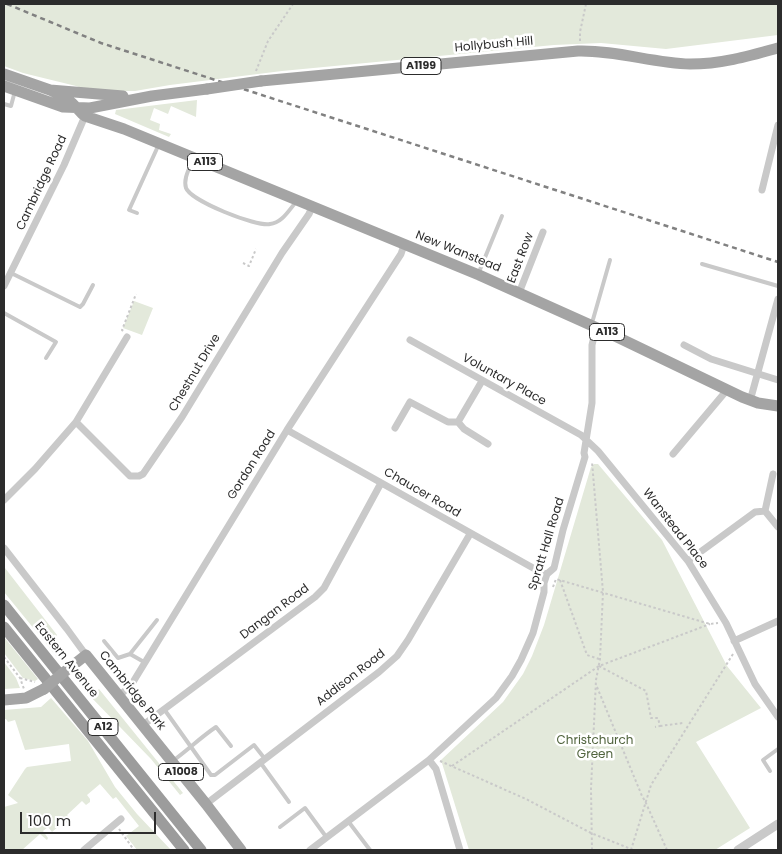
<!DOCTYPE html>
<html>
<head>
<meta charset="utf-8">
<style>
  body { margin:0 }
  #map { position:relative; width:782px; height:854px; overflow:hidden; background:#fff; font-family:Poppins,sans-serif }
  canvas { display:block }
  .frame { position:absolute; inset:0; border:5px solid #2c2c2c; pointer-events:none }
  .scale { position:absolute; left:20px; top:812px; width:136px; height:22px; box-sizing:border-box; border:2px solid #2c2c2c; border-top:0; padding-left:6px; font-size:15px; line-height:18px; white-space:nowrap; color:#2c2c2c; -webkit-text-stroke:4px #fff; paint-order:stroke }
</style>
</head>
<body>
<div id="map">
<canvas width="782" height="854"></canvas>
<div class="frame"></div>
<div class="scale">100 m</div>
</div>
<script>
const c = document.querySelector('canvas').getContext('2d');
c.lineJoin = 'round';
function fill(path, color) {
  c.fillStyle = color;
  c.fill(path, 'evenodd');
}
function strokePath(path, color, width, dash) {
  c.strokeStyle = color;
  c.lineWidth = width;
  c.lineCap = dash ? 'butt' : 'round';
  c.setLineDash(dash || []);
  c.stroke(path);
}
function label(font, color, halo, rows, align = 'center') {
  c.font = font + ' Poppins,sans-serif';
  c.lineWidth = 5;
  c.setLineDash([]);
  c.textBaseline = 'middle';
  c.strokeStyle = halo;
  c.fillStyle = color;
  for (const [text, x, y, turn = 0] of rows) {
    c.save();
    c.translate(x, y);
    c.rotate((+turn || 0) * Math.PI / 180);
    c.textAlign = isNaN(turn) ? turn : align;
    if (halo) c.strokeText(text, 0, 0);
    c.fillText(text, 0, 0);
    c.restore();
  }
}
fill(new Path2D(`
  M4,4H778V35L666,49L601,43L554,45L282,71L170,85L135,91H91L76,86L23,73L4,66Z
  M197,100L196,117L171,106L168,114L154,108L150,120L160,124L159,130L171,134L169,137L115,114L116,110Z
  M134,301L153,308L142,335L123,328Z
  M594,464H598L662,540L727,666L761,708L696,742L750,828L715,850H469L441,760L503,702L523,674L532,656L544,625L591,467Z
  M4,568H5L57,635L55,638L60,643L58,645L63,651L57,657L4,592Z
  M4,637L38,679L35,681L23,678L4,653Z
  M4,662L16,678L20,688L4,689Z
  M84,680L90,687L92,685L97,691L99,689L183,793L180,795L151,759L88,694L80,684Z
  M51,698L88,741L115,787L137,814L171,850H137L126,836L139,826L116,797L113,799L100,784L87,795L90,799V802L86,805L82,801L67,815L71,820L67,823L62,817L57,821L60,825L52,832L48,827L43,831L48,838L47,840L40,834L22,850H4V807L18,803L8,795L25,769L27,767L71,761L69,744L25,750L15,720L8,722L6,719H4V710L41,707Z`), '#e3e9db');
strokePath(new Path2D(`
  M580,41V32L586,4
  M256,71L268,41L293,4
  M243,263L249,266L256,249
  M123,331L122,330L136,294
  M560,580L587,655L599,659
  M553,587L556,579L710,624L718,623
  M4,657L20,678L24,689
  M599,666L646,691L651,718H658L660,726L655,727
  M20,678L35,682
  M597,687L642,796L645,801L667,850
  M660,726L683,723
  M440,761L526,799L591,833L631,849
  M452,766L599,666L710,624
  M119,829L134,850
  M592,850L591,789L596,680L600,659L603,592L592,462
  M631,850L651,785L733,654`), '#c9c9c9', 2, [2.5, 2.5]);
strokePath(new Path2D(`
  M4,104L11,106L15,91
  M193,159C190,168 183,178 186,188C191,201 256,227 270,224C282,223 289,210 296,202
  M137,213L129,210L159,144
  M702,264L778,286
  M479,272L502,216
  M11,273L80,307L83,304L93,285
  M4,313L56,342L46,358
  M592,323L610,260
  M104,641L118,658L130,654
  M144,662L130,654L157,620
  M164,709L211,775H215L254,745L265,759
  M174,760C189,749 201,737 216,727L231,746
  M260,762L289,802
  M770,771L763,760L778,749
  M348,821L370,850
  M280,827L305,808L327,838`), '#c9c9c9', 4);
strokePath(new Path2D(`
  M762,190L778,125
  M4,286L64,165L85,116
  M519,293L543,232
  M410,340L581,435L598,451L688,561L726,623L755,684L778,717
  M684,345L711,359L778,380
  M750,401L778,299
  M76,422L130,476H139L143,474L182,417L282,253L309,214L312,207
  M458,422L464,429L488,444
  M395,428L410,402L448,422H458L482,381
  M287,430L542,573L547,574
  M673,454L727,390
  M4,500L35,469L76,422L127,337
  M765,511L773,474
  M4,548L67,629L86,655
  M688,561L755,512L765,511L778,527
  M734,641L778,621
  M118,696L130,687L287,430L401,254L404,245
  M143,725L315,597L324,588L381,483
  M429,760L436,769L460,850
  M206,804L379,672L397,656L408,640L470,534
  M84,850L121,819
  M310,850L429,760L496,698L512,676L521,660L533,633L544,592V583L547,574L554,568L563,530L585,457L584,453L592,403V345L596,328`), '#c9c9c9', 7);
strokePath(new Path2D(`
  M738,850L778,824`), '#c9c9c9', 9);
strokePath(new Path2D(`
  M4,74L50,90L123,96
  M261,81L578,51C616,50 653,63 690,64C721,64 749,56 778,48
  M4,86L63,107L90,108L152,96L207,89
  M50,90C59,94 69,99 76,107C80,111 80,113 85,116L124,129L479,275L615,336L742,397L758,403L778,406
  M63,673L86,655L206,804L241,850
  M4,700L26,698L44,689`), '#a4a4a4', 11);
strokePath(new Path2D(`
  M4,605L201,850
  M4,627L184,850`), '#9c9c9c', 11);
strokePath(new Path2D(`
  M7,4L101,43L778,262`), '#818181', 2.5, [5, 4]);
strokePath(new Path2D(`
  M207,89L261,81
  M44,689L63,673`), '#a4a4a4', 11);
for (const [x, y, w] of [
  [421,66,40],
  [205,162,35],
  [607,332,35],
  [103,727,30],
  [181,772,45]
]) {
  const box = new Path2D();
  box.roundRect(x - w / 2, y - 8.5, w, 17, 4);
  c.fillStyle = '#fff';
  c.fill(box);
  strokePath(box, '#2c2c2c', 1);
}
label('bold 11px', '#2c2c2c', null, [
  ["A1199",421,66],
  ["A113",205,162],
  ["A113",607,332],
  ["A12",103,727],
  ["A1008",181,772]
]);
label('12px', '#2c2c2c', '#fff', [
  ["Hollybush Hill",494,45,-5],
  ["Cambridge Road",42,183,-65],
  ["New Wanstead",458,252,22],
  ["East Row",521,258,-69],
  ["Chestnut Drive",195,373,-59],
  ["Voluntary Place",504,380,29],
  ["Gordon Road",252,465,-58],
  ["Chaucer Road",422,493,30],
  ["Wanstead Place",675,529,52],
  ["Spratt Hall Road",547,544,-73],
  ["Dangan Road",275,612,-37],
  ["Eastern Avenue",66,660,51],
  ["Addison Road",351,678,-38],
  ["Cambridge Park",132,691,51]
]);
label('12px', '#51643e', '#fff', [
  ["Christchurch",595,741],
  ["Green",595,755]
]);
</script>
</body>
</html>
